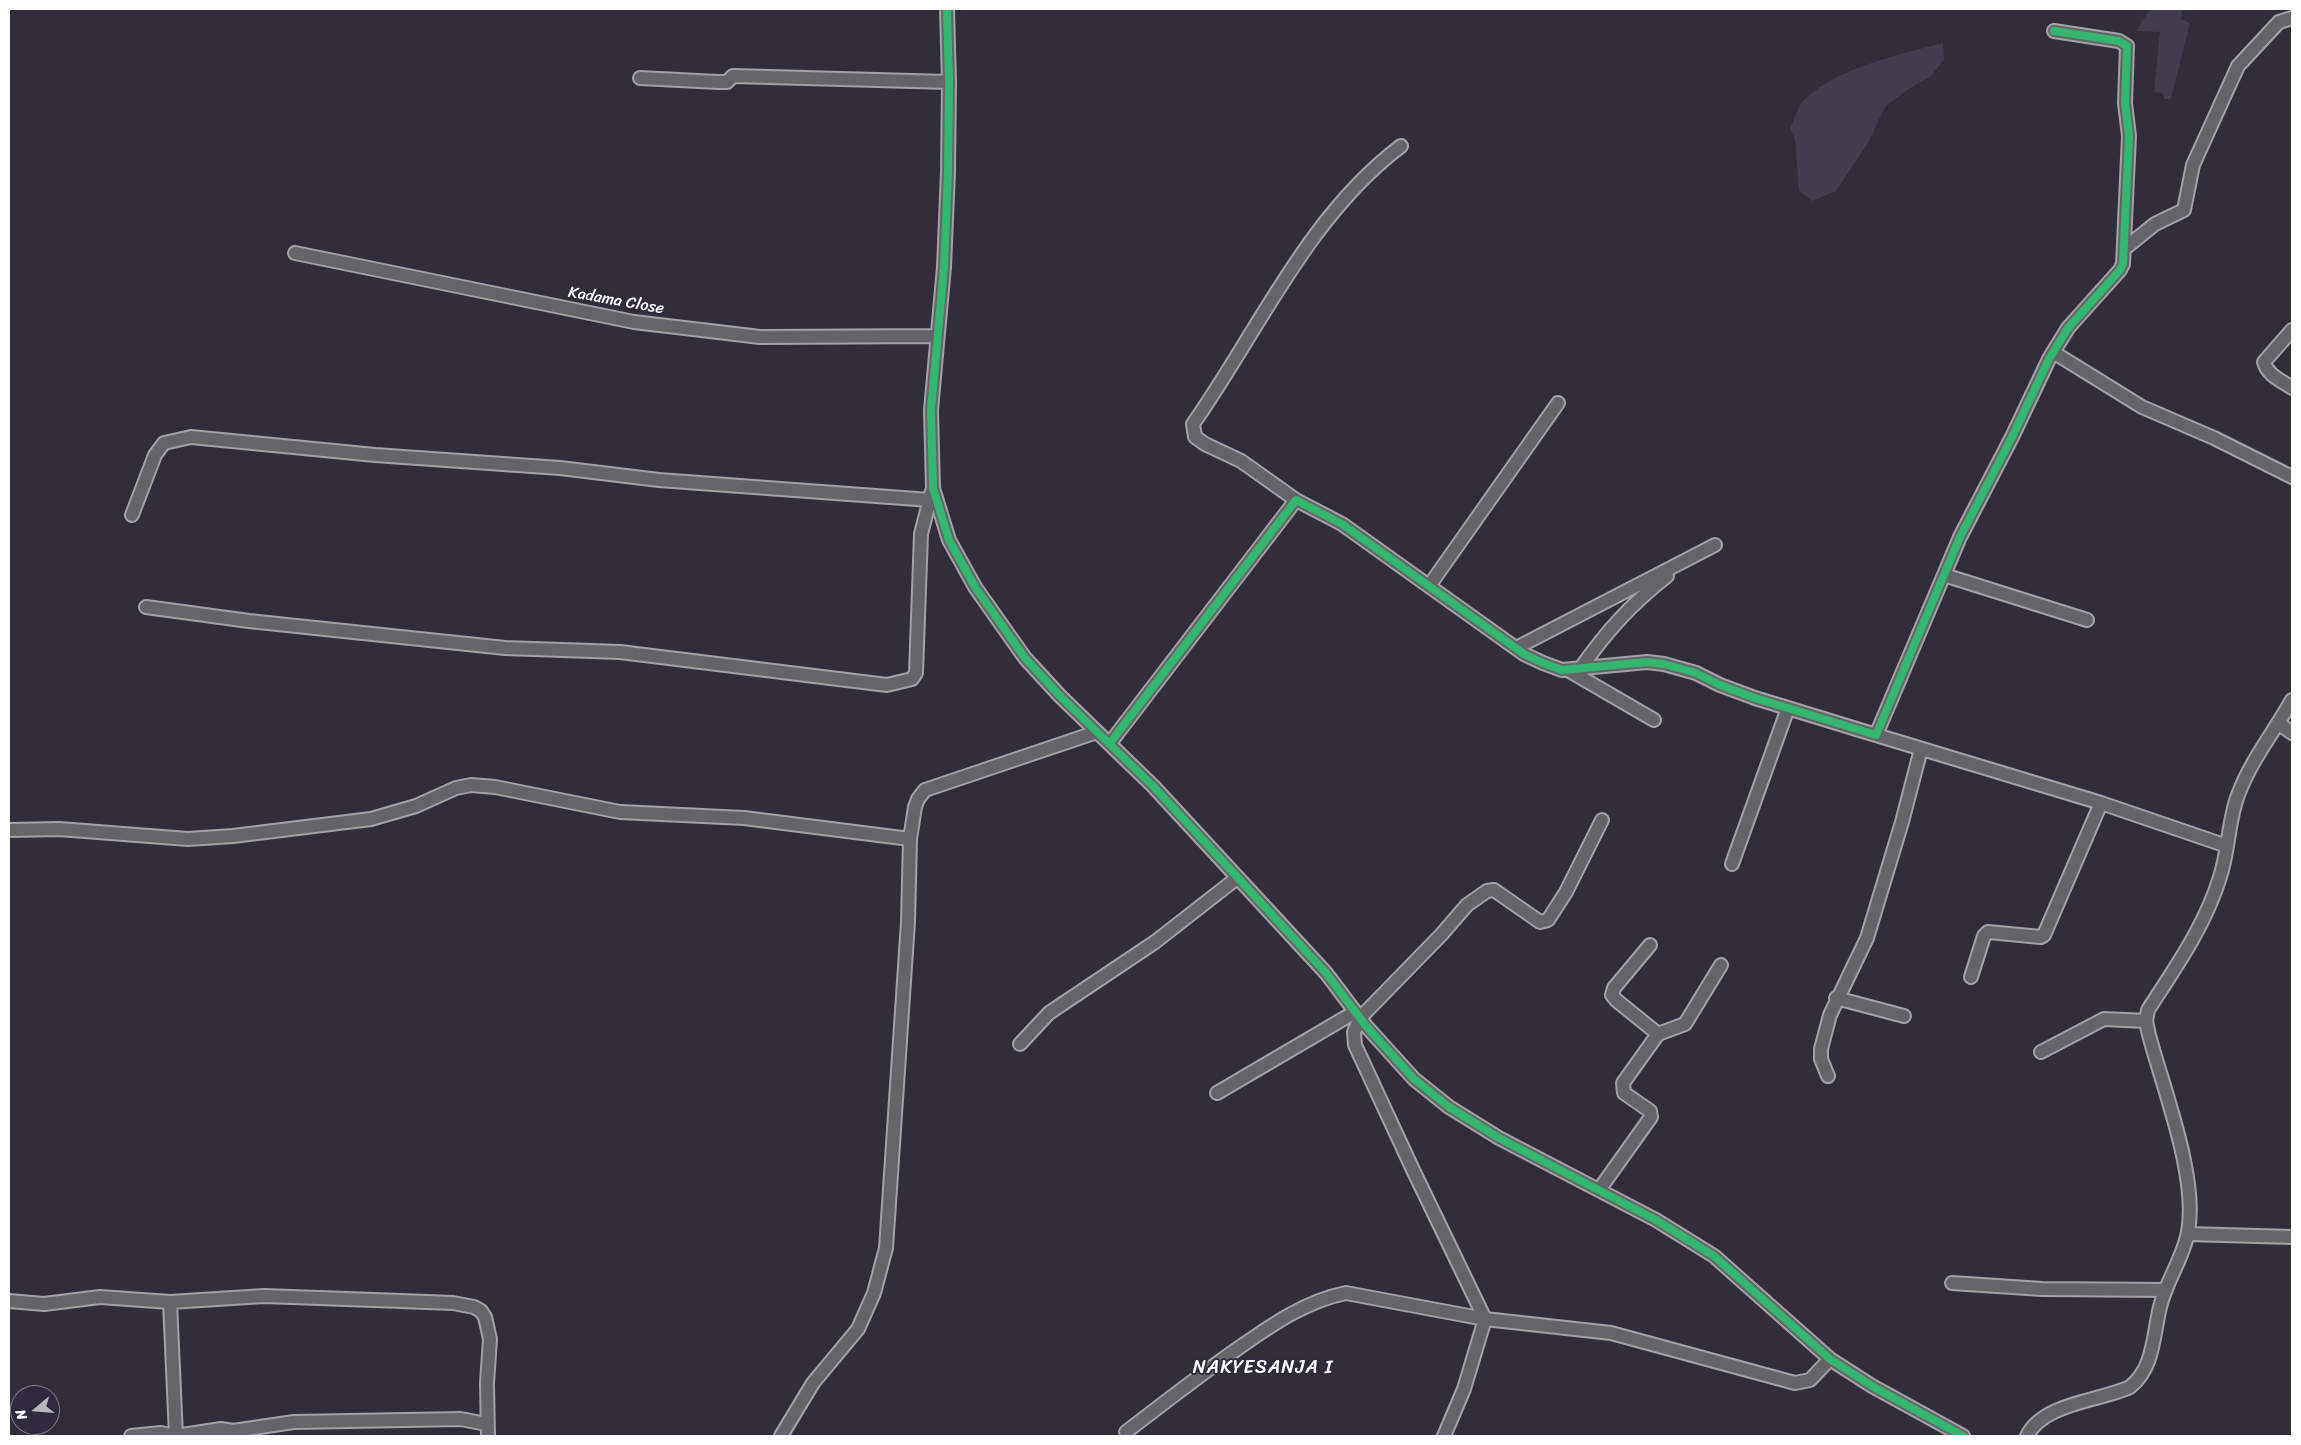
<!DOCTYPE html>
<html>
<head>
<meta charset="utf-8">
<style>
  body { margin:0 }
  #map { position:relative; width:2301px; height:1445px; overflow:hidden; background:#312e39; font-family:Sriracha,sans-serif }
  canvas { display:block }
  .frame { position:absolute; inset:0; border:10px solid #fff; pointer-events:none }
  .north { position:absolute; left:10px; top:1385px; width:50px; height:50px; box-sizing:border-box; background:#2f2a3d; border:1px solid #827f8b; border-radius:50%; rotate:252deg; font-size:14px; font-weight:700; line-height:20px; text-align:center; color:#fff }
  .north::after { content:''; display:block; margin:auto; width:18px; height:22px; background:#b7b6ba; clip-path:polygon(50% 0,100% 100%,50% 72%,0 100%) }
</style>
</head>
<body>
<div id="map">
<canvas width="2301" height="1445"></canvas>
<div class="frame"></div>
<div class="north">N</div>
</div>
<script>
const c = document.querySelector('canvas').getContext('2d');
c.lineJoin = 'round';
function fill(path, color) {
  c.fillStyle = color;
  c.fill(path, 'evenodd');
}
function strokePath(path, color, width, dash) {
  c.strokeStyle = color;
  c.lineWidth = width;
  c.lineCap = dash ? 'butt' : 'round';
  c.setLineDash(dash || []);
  c.stroke(path);
}
function label(font, color, halo, rows, align = 'center') {
  c.font = font + ' Sriracha,sans-serif';
  c.lineWidth = 4;
  c.setLineDash([]);
  c.textBaseline = 'middle';
  c.strokeStyle = halo;
  c.fillStyle = color;
  for (const [text, x, y, turn = 0] of rows) {
    c.save();
    c.translate(x, y);
    c.rotate((+turn || 0) * Math.PI / 180);
    c.textAlign = isNaN(turn) ? turn : align;
    if (halo) c.strokeText(text, 0, 0);
    c.fillText(text, 0, 0);
    c.restore();
  }
}
fill(new Path2D(`
  M2150,9H2183L2181,19L2190,23L2171,99H2164L2163,93L2154,92L2160,32L2136,31Z
  M1943,43L1944,59L1931,76L1907,90L1885,107L1868,143L1836,191L1812,201L1799,190L1795,140L1790,128C1794,120 1798,106 1804,100C1836,68 1901,54 1943,43Z`), '#433e4f');
const minor = new Path2D(`
  M947,9L949,82L948,172L944,267L931,410L933,488L949,540L975,587L1025,658L1060,696L1153,786L1326,973L1366,1026L1414,1079L1449,1107L1499,1138L1656,1220L1714,1256L1830,1359L1872,1386L1963,1436
  M640,78L718,82H727L733,76L949,82
  M2124,249L2155,224L2184,210L2193,165L2238,66L2279,22L2292,18
  M295,253L634,322L760,337L936,336
  M2292,330L2264,362C2267,375 2282,381 2292,388
  M2053,352L2142,407L2214,438L2292,477
  M1296,500L1241,461L1205,444L1195,437L1193,424C1259,330 1308,216 1401,146
  M132,515L155,455L164,443L191,437L375,455L560,468L659,480L930,500
  M1944,575L2087,620
  M1429,586L1558,403
  M146,607L249,621L505,648L620,652L887,685L912,679L916,673L921,534L932,491
  M1516,648L1715,545
  M1580,669C1607,631 1630,605 1667,576
  M1568,670L1654,720
  M2278,723L2292,733
  M1876,735L2101,803L2227,846
  M1110,743L1296,500L1342,524L1524,654L1543,663L1562,670L1647,662L1664,664L1696,673L1720,685L1755,698L1876,735L1960,537L2012,437L2049,359L2068,328L2120,270L2123,264L2129,136L2125,103L2127,46L2119,41L2054,31
  M9,830L59,829L188,839L233,836L371,819L416,806L456,788L471,785L495,787L620,812L744,818L910,839
  M1732,864L1788,708
  M1650,945L1614,988L1612,995L1616,1000L1658,1034
  M1971,977L1984,936L1988,932L2041,937L2044,935L2101,803
  M1836,998L1904,1016
  M1020,1044L1049,1013L1155,942L1237,878
  M2041,1052L2104,1019L2146,1021
  M1828,1076L1821,1059V1049L1830,1015L1867,938L1902,822L1921,749
  M1217,1093L1355,1012
  M1599,1190L1651,1117L1650,1111L1624,1093L1623,1083L1658,1034L1685,1024L1721,965
  M2188,1234L2292,1237
  M1952,1283L2042,1289L2166,1290
  M9,1301L44,1304L100,1297L170,1302L264,1296L401,1301L453,1303L474,1307L481,1311L485,1317L490,1339L487,1383L488,1436
  M170,1302L176,1436
  M1126,1432C1164,1403 1201,1374 1240,1347C1273,1324 1306,1301 1346,1293L1485,1319L1611,1333L1795,1383L1810,1380L1830,1359
  M131,1436L161,1433L176,1436L221,1429L233,1431L294,1422L461,1419L486,1424
  M781,1436L813,1383L858,1329L874,1293L886,1248L908,922L910,839L915,807L918,799L925,790L1097,732
  M1444,1436L1464,1389L1485,1319L1414,1172L1355,1045L1354,1032L1360,1018L1441,935L1467,905L1487,891L1494,890L1540,922L1548,920L1566,892L1602,820
  M2027,1436C2043,1403 2100,1401 2130,1387C2154,1368 2153,1336 2160,1307C2166,1281 2183,1259 2188,1232C2198,1177 2164,1091 2149,1035L2146,1021L2148,1010C2175,968 2205,926 2220,877C2229,850 2228,821 2238,795C2251,760 2274,732 2292,700`);
strokePath(minor, '#a2a1a6', 16);
strokePath(minor, '#656469', 12);
strokePath(new Path2D(`
  M947,9L949,82L948,172L944,267L931,410L933,488L949,540L975,587L1025,658L1060,696L1153,786L1326,973L1366,1026L1414,1079L1449,1107L1499,1138L1656,1220L1714,1256L1830,1359L1872,1386L1963,1436
  M1110,743L1296,500L1342,524L1524,654L1543,663L1562,670L1647,662L1664,664L1696,673L1720,685L1755,698L1876,735L1960,537L2012,437L2049,359L2068,328L2120,270L2123,264L2129,136L2125,103L2127,46L2119,41L2054,31`), '#33b770', 8);
label('16px', '#fff', '#2f2a3d', [
  ["Kadama Close",616,301,10]
]);
c.letterSpacing = '1px';
label('19px', '#fff', '#2f2a3d', [
  ["NAKYESANJA I",1263,1368]
]);
c.letterSpacing = '0px';
</script>
</body>
</html>
